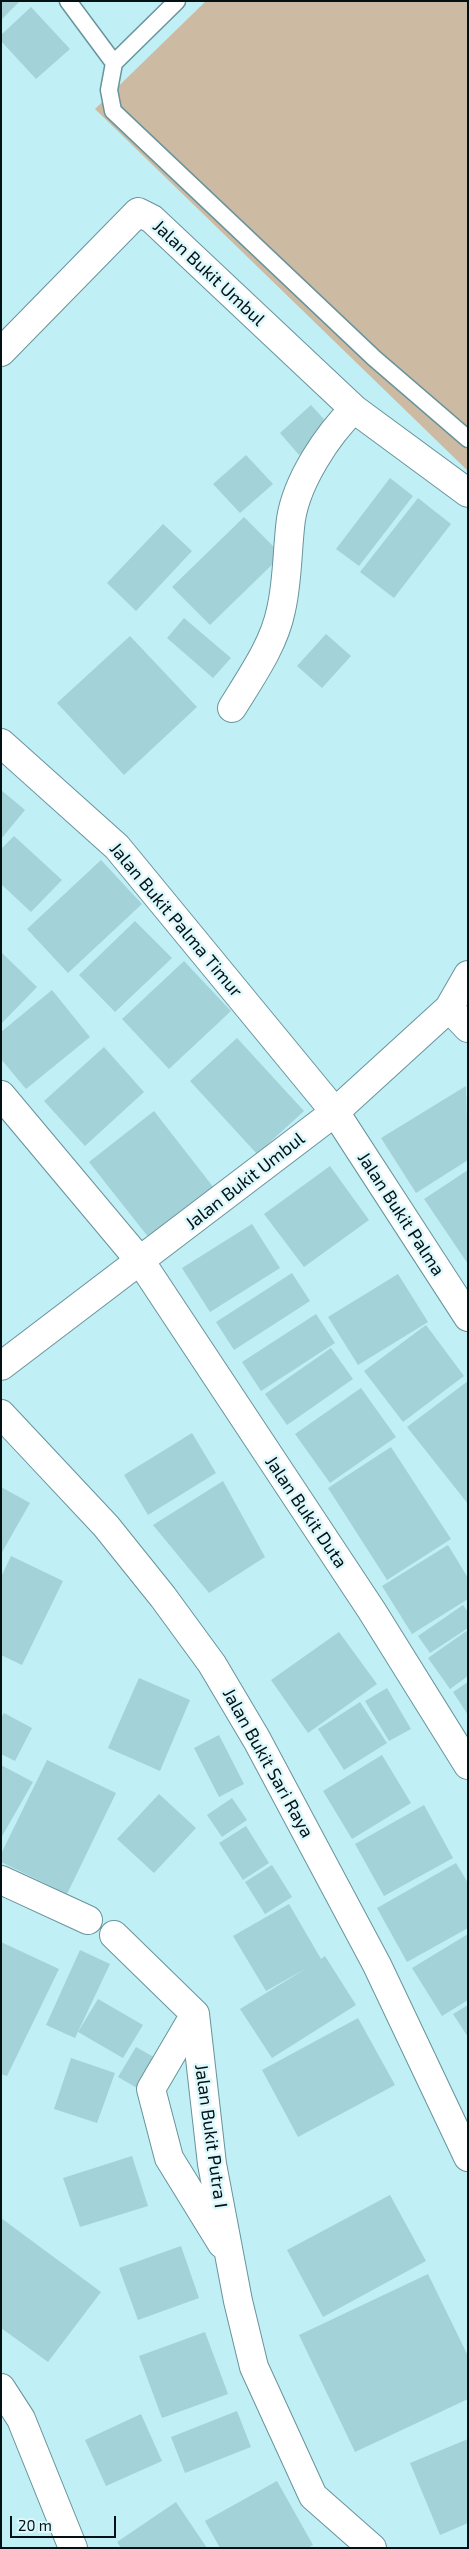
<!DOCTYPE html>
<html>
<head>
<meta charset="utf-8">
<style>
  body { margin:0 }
  #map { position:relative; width:469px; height:2549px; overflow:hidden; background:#c0eff6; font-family:"Exo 2",sans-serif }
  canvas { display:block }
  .frame { position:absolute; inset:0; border:2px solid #021114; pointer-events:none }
  .scale { position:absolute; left:10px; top:2516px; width:106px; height:22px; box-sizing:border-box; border:2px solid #021114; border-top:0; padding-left:6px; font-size:15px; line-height:18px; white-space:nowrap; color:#021114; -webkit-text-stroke:4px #dcf8fc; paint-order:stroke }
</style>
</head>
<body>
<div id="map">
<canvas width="469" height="2549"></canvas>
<div class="frame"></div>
<div class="scale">20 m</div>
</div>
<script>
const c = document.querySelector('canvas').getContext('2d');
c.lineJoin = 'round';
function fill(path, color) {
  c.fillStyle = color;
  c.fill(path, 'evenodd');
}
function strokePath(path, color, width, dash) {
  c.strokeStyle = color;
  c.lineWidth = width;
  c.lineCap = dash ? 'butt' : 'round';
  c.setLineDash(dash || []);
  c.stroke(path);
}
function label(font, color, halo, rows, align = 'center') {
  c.font = font + ' "Exo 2",sans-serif';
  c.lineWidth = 5;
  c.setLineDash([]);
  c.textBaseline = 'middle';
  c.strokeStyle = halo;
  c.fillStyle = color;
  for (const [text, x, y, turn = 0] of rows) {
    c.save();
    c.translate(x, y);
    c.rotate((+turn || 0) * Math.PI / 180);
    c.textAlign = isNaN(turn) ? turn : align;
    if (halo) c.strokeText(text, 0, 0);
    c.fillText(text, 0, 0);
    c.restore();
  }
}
fill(new Path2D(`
  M206,1H468V471L95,109Z`), '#cdbaa2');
fill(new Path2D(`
  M1,1H20L1,20Z
  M31,7L70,49L36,79L1,41V35Z
  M311,405L331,427L299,455L280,433Z
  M246,455L273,484L240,513L213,484Z
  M390,478L413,496L359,566L336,549Z
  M418,498L451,524L394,598L360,572Z
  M244,517L282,555L210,625L172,587Z
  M163,524L192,551L136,611L107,583Z
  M184,618L231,658L213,678L167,638Z
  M326,634L351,656L322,688L297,666Z
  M130,636L197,707L124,775L57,703Z
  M1,790L25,810L1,839Z
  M14,836L62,880L31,912L1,884V849Z
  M101,860L142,904L68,973L27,929Z
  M135,921L172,958L115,1012L79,975Z
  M1,952L37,987L1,1024Z
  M184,961L231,1011L169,1069L122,1019Z
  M52,990L90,1037L26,1089L1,1059V1032Z
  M237,1038L304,1111L257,1154L190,1081Z
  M104,1047L144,1092L85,1146L44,1101Z
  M466,1086L468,1160L416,1193L381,1138Z
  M154,1111L214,1188L149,1238L89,1162Z
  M330,1166L369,1220L304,1267L264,1214Z
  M468,1170V1264L424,1199Z
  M252,1224L280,1268L210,1312L182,1268Z
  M292,1273L310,1301L234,1350L216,1322Z
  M398,1274L428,1322L358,1365L328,1317Z
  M316,1314L335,1343L261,1391L242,1362Z
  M426,1325L464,1376L403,1422L364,1371Z
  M331,1348L353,1379L287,1425L265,1394Z
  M468,1381V1504L407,1427Z
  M361,1388L396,1437L330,1483L295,1434Z
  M192,1433L216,1473L148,1515L124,1475Z
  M391,1447L451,1539L387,1580L328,1488Z
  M223,1481L265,1557L209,1593L153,1525Z
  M1,1487L30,1503L1,1554Z
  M448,1545L468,1578V1599L412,1634L382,1586Z
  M11,1556L63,1581L22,1665L1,1655V1577Z
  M463,1605L468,1612V1628L430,1653L418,1636Z
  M468,1630V1676L450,1689L428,1658Z
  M339,1632L377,1684L308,1733L271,1680Z
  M139,1678L190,1700L160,1771L108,1748Z
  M468,1682V1715L453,1692Z
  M387,1688L411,1729L389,1741L365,1701Z
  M360,1702L387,1743L344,1770L318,1729Z
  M4,1713L32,1728L15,1761L1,1754V1718Z
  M219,1735L244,1784L219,1797L194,1748Z
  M382,1755L411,1803L352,1839L323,1791Z
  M47,1760L116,1793L67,1894L1,1862V1854Z
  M1,1765L33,1782L1,1838Z
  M159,1794L196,1828L154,1873L117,1839Z
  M232,1798L247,1820L222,1837L207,1815Z
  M424,1805L453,1858L384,1896L355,1844Z
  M246,1826L269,1863L243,1880L219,1843Z
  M456,1863L468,1883V1928L407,1962L377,1908Z
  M272,1865L292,1897L265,1914L245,1882Z
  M289,1904L321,1959L325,1956L356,2005L272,2058L240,2009L307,1968L266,1991L233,1936Z
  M468,1934V2000L442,2016L412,1968Z
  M1,1942L59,1969L7,2076L1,2074Z
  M80,1950L110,1964L75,2038L46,2025Z
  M98,1999L143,2025L123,2058L78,2032Z
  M468,2005V2037L453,2014Z
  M358,2018L395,2085L298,2137L262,2070Z
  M136,2047L166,2064L149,2095L118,2077Z
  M71,2058L115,2073L97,2123L54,2109Z
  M132,2156L148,2206L80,2227L63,2178Z
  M390,2195L426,2261L323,2317L287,2250Z
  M1,2218L101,2292L48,2362L1,2328Z
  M181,2246L199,2298L138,2320L119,2268Z
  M428,2274L468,2356V2399L355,2452L299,2335Z
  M205,2332L228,2394L162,2418L139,2356Z
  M237,2411L251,2447L185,2473L171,2437Z
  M141,2414L162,2461L106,2486L85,2440Z
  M468,2439V2523L440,2535L410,2463Z
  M277,2481L313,2545L308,2548H220L205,2521Z
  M176,2502L207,2548H121L117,2542Z`), '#a3d2d9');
const lane = new Path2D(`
  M68,1L114,63L109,90L113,111L374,358L468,439
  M114,63L177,1`);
const street = new Path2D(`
  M1,352L138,212L152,219L354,409
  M232,708C251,677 274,645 281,610C288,580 287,549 291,519C297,481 327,435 354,409L468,493
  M1,743L117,847L335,1112L468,1317
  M449,1008L468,1028
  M1,1095L141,1262L372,1611L468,1765
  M1,1366L335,1112L449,1008L468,975
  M1,1880L88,1920
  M114,1935L195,2014L212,2164L238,2301L254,2367L313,2496L372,2548
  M195,2014L151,2089L169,2158L222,2244
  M1,2388L21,2419L73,2548`);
const secondary = new Path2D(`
  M1,1414L106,1526L163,1597L212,1664L257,1740L377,1965L468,2157`);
strokePath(lane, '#68949b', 19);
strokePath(street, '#68949b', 30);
strokePath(secondary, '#68949b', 30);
strokePath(lane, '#fff', 16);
strokePath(street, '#fff', 28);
strokePath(secondary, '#fff', 28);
label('18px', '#021114', '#dcf8fc', [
  ["Jalan Bukit Umbul",209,273,43],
  ["Jalan Bukit Palma Timur",176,920,50],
  ["Jalan Bukit Umbul",245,1181,-38],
  ["Jalan Bukit Palma",401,1214,57],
  ["Jalan Bukit Duta",306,1512,56],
  ["Jalan Bukit Sari Raya",268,1763,61],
  ["Jalan Bukit Putra I",211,2136,82]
]);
</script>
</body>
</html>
